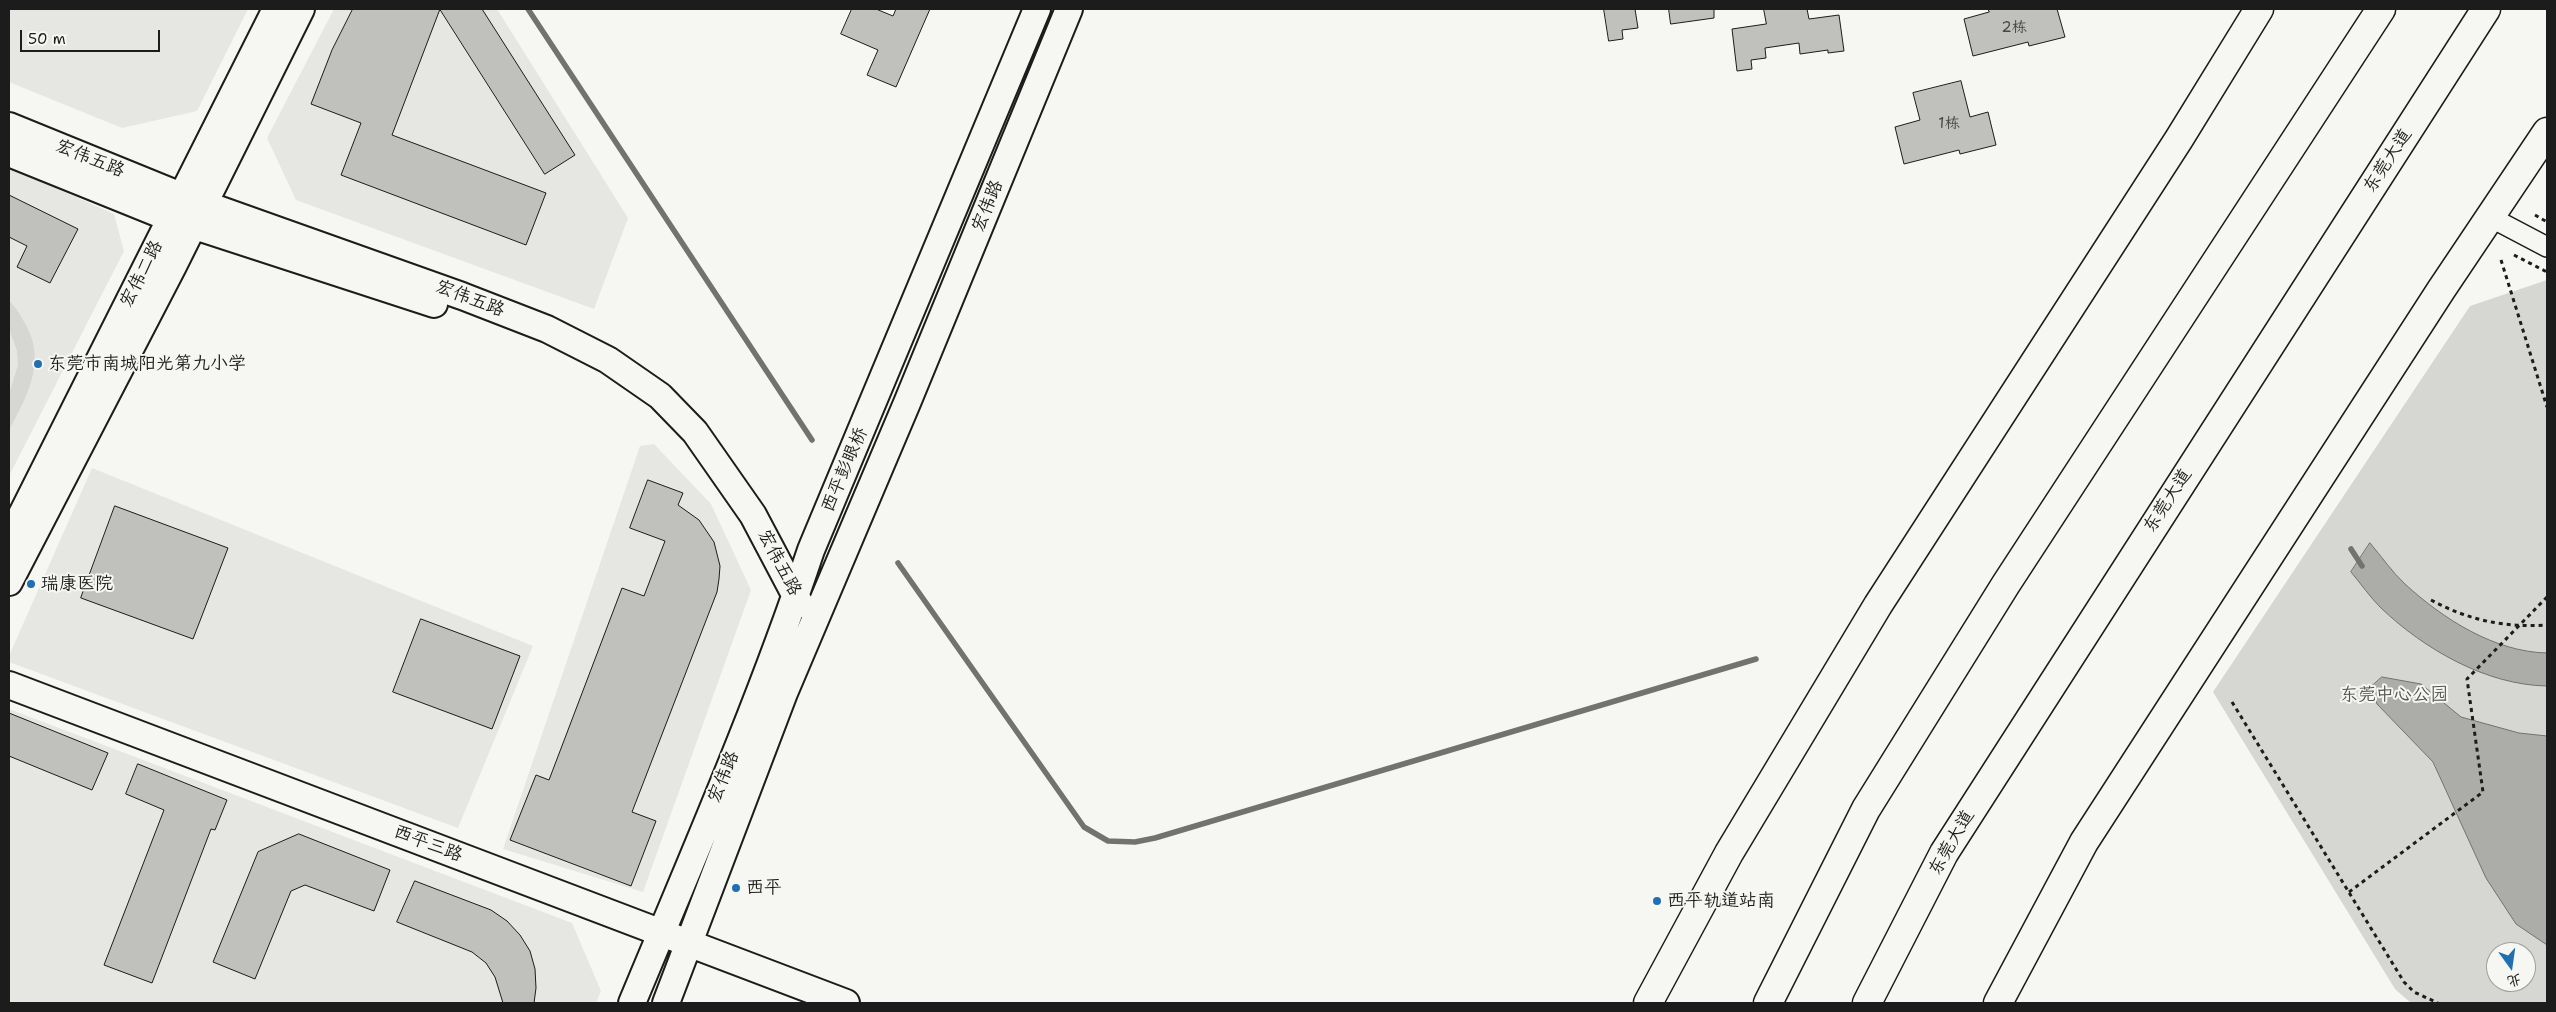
<!DOCTYPE html>
<html>
<head>
<meta charset="utf-8">
<style>
  body { margin:0 }
  #map { position:relative; width:2556px; height:1012px; overflow:hidden; background:#f6f6f2; font-family:"Shantell Sans","LXGW WenKai TC",sans-serif }
  canvas { display:block }
  .frame { position:absolute; inset:0; border:10px solid #1c1c1c; pointer-events:none }
  .north { position:absolute; left:2486px; top:942px; width:50px; height:50px; box-sizing:border-box; background:#f6f6f2; border:1px solid #9f9f9c; border-radius:50%; rotate:166deg; font-size:14px; font-weight:700; line-height:20px; text-align:center; color:#1c1c1c }
  .north::after { content:''; display:block; margin:auto; width:18px; height:22px; background:#1f6fb2; clip-path:polygon(50% 0,100% 100%,50% 72%,0 100%) }
  .scale { position:absolute; left:20px; top:30px; width:140px; height:22px; box-sizing:border-box; border:2px solid #1c1c1c; border-top:0; padding-left:6px; font-size:15px; line-height:18px; white-space:nowrap; color:#1c1c1c; -webkit-text-stroke:4px #f6f6f2; paint-order:stroke }
</style>
</head>
<body>
<div id="map">
<canvas width="2556" height="1012"></canvas>
<div class="frame"></div>
<div class="north">北</div>
<div class="scale">50 m</div>
</div>
<script>
const c = document.querySelector('canvas').getContext('2d');
c.lineJoin = 'round';
function fill(path, color) {
  c.fillStyle = color;
  c.fill(path, 'evenodd');
}
function strokePath(path, color, width, dash) {
  c.strokeStyle = color;
  c.lineWidth = width;
  c.lineCap = dash ? 'butt' : 'round';
  c.setLineDash(dash || []);
  c.stroke(path);
}
function label(font, color, halo, rows, align = 'center') {
  c.font = font + ' "Shantell Sans","LXGW WenKai TC",sans-serif';
  c.lineWidth = 4;
  c.setLineDash([]);
  c.textBaseline = 'middle';
  c.strokeStyle = halo;
  c.fillStyle = color;
  for (const [text, x, y, turn = 0] of rows) {
    c.save();
    c.translate(x, y);
    c.rotate((+turn || 0) * Math.PI / 180);
    c.textAlign = isNaN(turn) ? turn : align;
    if (halo) c.strokeText(text, 0, 0);
    c.fillText(text, 0, 0);
    c.restore();
  }
}
fill(new Path2D(`
  M9,9H248L197,111L122,128L9,82Z
  M334,9H497L628,218L594,309L296,200L267,138Z
  M9,167L114,214L124,251L9,476Z
  M654,444L711,504L751,590L643,892L503,849L640,446Z
  M92,468L533,646L458,828L9,662V656Z
  M9,709L572,923L601,991L596,1003H9Z`), '#e6e6e2');
fill(new Path2D(`
  M2547,280V1003H2411L2395,989L2213,692L2470,306ZM2496,952H2526V982H2496Z
  M9,301C17,308 22,318 27,327C46,364 26,398 9,430V394L18,365L17,351L9,328Z`), '#d6d6d2');
const water = new Path2D(`
  M2370,543C2382,557 2392,572 2405,584C2443,619 2495,652 2547,653V686C2486,685 2424,649 2381,608C2370,597 2361,584 2351,572Z
  M2382,677L2421,684L2461,717L2519,733L2547,736V945L2516,924L2486,878L2433,762L2377,704L2371,687Z`);
fill(water, '#acaca9');
strokePath(water, '#727271', 1);
strokePath(new Path2D(`
  M528,9L812,440
  M2351,549L2362,566
  M898,563L1084,827L1108,841L1135,842L1155,838L1756,659`), '#727271', 5.5);
const building = new Path2D(`
  M353,9H440L392,135L546,193L526,245L341,175L361,123L311,104L332,50Z
  M440,9H482L575,155L545,174Z
  M852,9H876L893,16L896,9H930L896,87L867,75L878,50L841,34Z
  M1604,9H1635L1638,28L1622,30L1623,39L1609,41Z
  M1669,9H1714V18L1671,24Z
  M1764,9H1807L1809,19L1839,15L1844,51L1828,53V50L1800,54L1799,43L1765,48L1766,58L1751,60L1752,69L1737,71L1732,29L1766,24Z
  M1988,9H2057L2065,37L2029,46L2028,42L1973,56L1964,19L1989,12Z
  M1961,81L1970,117L1988,112L1996,145L1960,154L1959,150L1904,164L1895,127L1920,120L1913,93Z
  M9,195L78,229L50,283L17,267L27,246L9,237Z
  M648,480L683,493L678,505L699,520L714,542L720,566L719,579L717,592L632,812L656,821L631,886L510,840L536,775L549,780L622,588L644,596L665,541L630,528Z
  M115,506L228,548L193,639L81,598Z
  M421,619L520,656L492,729L393,692Z
  M9,713L108,753L92,790L9,756Z
  M138,764L227,800L215,830L211,829L152,983L104,965L164,810L126,794Z
  M299,834L390,870L374,911L305,885L291,891L255,979L213,962L258,852Z
  M415,881L491,910L507,921L520,935L530,951L535,969L536,988L534,1003H503L495,977L486,963L472,952L397,922Z`);
fill(building, '#c0c0bd');
strokePath(building, '#1c1c1c', 1);
const street = new Path2D(`
  M2490,217L2547,247`);
const secondary = new Path2D(`
  M9,126L181,196L462,296L547,329L608,360L660,396L695,432L753,515L800,604
  M9,153L170,218L434,304
  M9,540L276,9
  M9,582L173,266L301,9
  M9,685L846,1003
  M632,1003C694,854 760,703 811,550L1037,9
  M666,1003L784,693L907,403L1069,9`);
const primary = new Path2D(`
  M1648,1003L1729,853L1878,605L2179,139L2259,9
  M1998,1003L2084,842L2441,290L2547,132`);
const highway = new Path2D(`
  M1768,1003L1866,809L2006,584L2381,9
  M1867,1003L1944,853L2486,9`);
strokePath(street, '#1c1c1c', 22);
strokePath(secondary, '#1c1c1c', 30);
strokePath(primary, '#1c1c1c', 31);
strokePath(highway, '#1c1c1c', 31);
strokePath(new Path2D(`
  M2535,215L2547,222
  M2514,255L2547,272
  M2501,260L2547,407
  M2431,600C2468,620 2505,628 2547,625
  M2232,702L2404,982L2414,992L2438,1003`), '#1c1c1c', 3, [4, 4]);
strokePath(street, '#f6f6f2', 19);
strokePath(secondary, '#f6f6f2', 26);
strokePath(primary, '#f6f6f2', 28);
strokePath(highway, '#f6f6f2', 28);
strokePath(new Path2D(`
  M2349,892L2483,792L2467,679L2547,597`), '#1c1c1c', 3, [4, 4]);
for (const [x, y, r, color] of [
  [38,364,5,"#1f6fb2"],
  [31,584,5,"#1f6fb2"],
  [736,888,5,"#1f6fb2"],
  [1657,901,5,"#1f6fb2"]
]) {
  const dot = new Path2D();
  dot.arc(x, y, r, 0, 2 * Math.PI);
  c.fillStyle = color;
  c.fill(dot);
  strokePath(dot, '#f6f6f2', 2);
}
label('15px', '#454544', null, [
  ["2栋",2014,28],
  ["1栋",1949,124]
]);
label('18px', '#1c1c1c', '#f6f6f2', [
  ["宏伟五路",90,159,22],
  ["东莞大道",2388,161,-57],
  ["宏伟路",988,206,-68],
  ["宏伟二路",142,274,-63],
  ["宏伟五路",470,299,21],
  ["西平彭眼桥",845,470,-67],
  ["东莞大道",2168,501,-57],
  ["宏伟五路",779,563,62],
  ["宏伟路",724,777,-68],
  ["东莞大道",1952,843,-60],
  ["西平三路",428,844,21]
]);
label('18px', '#1c1c1c', '#f6f6f2', [
  ["东莞市南城阳光第九小学",48,364],
  ["瑞康医院",41,584],
  ["西平",746,888],
  ["西平轨道站南",1667,901]
], 'left');
label('18px', '#545453', '#f6f6f2', [
  ["东莞中心公园",2394,695]
]);
</script>
</body>
</html>
